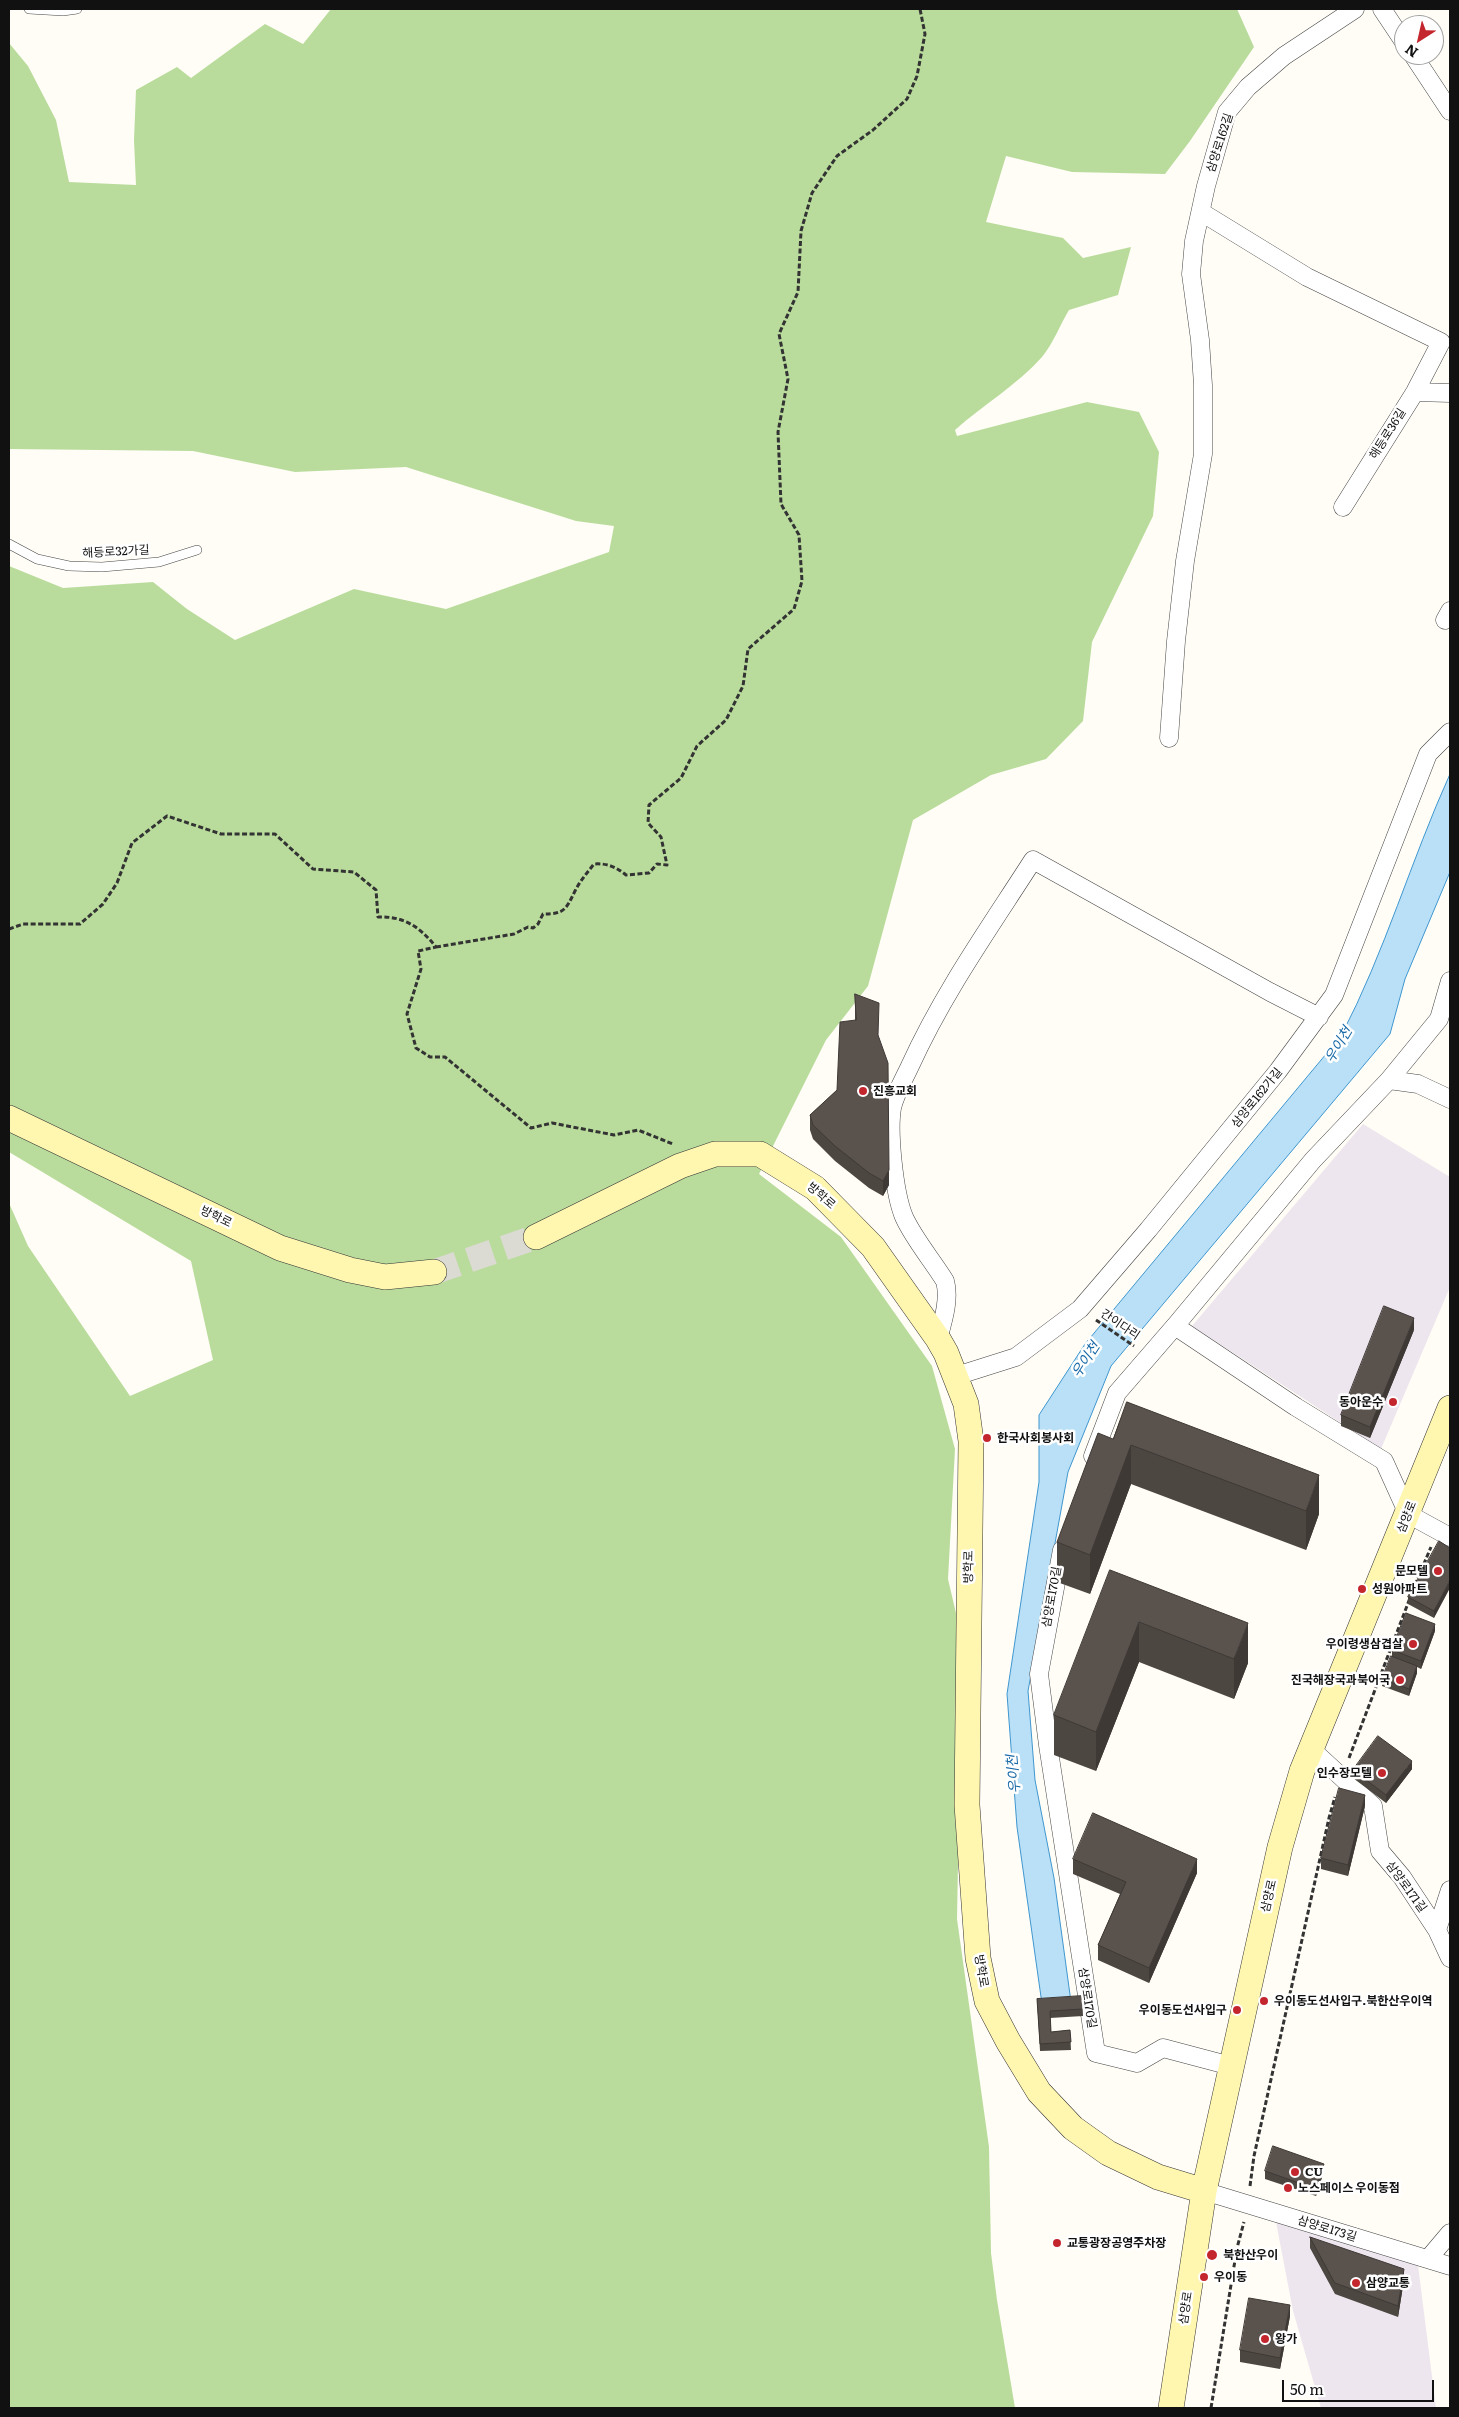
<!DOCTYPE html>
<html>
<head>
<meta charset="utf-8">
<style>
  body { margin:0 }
  #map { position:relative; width:1459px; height:2417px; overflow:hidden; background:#fffdf5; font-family:Literata,serif }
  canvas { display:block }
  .frame { position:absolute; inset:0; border:10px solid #111; pointer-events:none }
  .north { position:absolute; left:1394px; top:15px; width:50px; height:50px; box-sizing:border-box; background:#fff; border:1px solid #a0a0a0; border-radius:50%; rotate:215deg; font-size:14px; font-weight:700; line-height:20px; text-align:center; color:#111 }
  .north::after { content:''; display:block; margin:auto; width:18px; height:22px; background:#c4262e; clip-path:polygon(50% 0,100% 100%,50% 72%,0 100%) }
  .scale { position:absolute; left:1282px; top:2380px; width:152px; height:22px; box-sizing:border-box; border:2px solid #111; border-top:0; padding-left:6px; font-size:15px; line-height:18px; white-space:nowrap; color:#111; -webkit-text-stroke:4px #fff; paint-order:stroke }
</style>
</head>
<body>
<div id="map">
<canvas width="1459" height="2417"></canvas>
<div class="frame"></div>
<div class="north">N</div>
<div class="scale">50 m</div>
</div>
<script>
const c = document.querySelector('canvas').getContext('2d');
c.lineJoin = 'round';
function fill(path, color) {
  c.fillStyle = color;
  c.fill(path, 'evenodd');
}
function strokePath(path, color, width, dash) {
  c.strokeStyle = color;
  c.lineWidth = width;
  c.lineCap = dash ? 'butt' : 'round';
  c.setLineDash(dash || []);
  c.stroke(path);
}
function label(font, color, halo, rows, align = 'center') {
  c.font = font + ' Literata,"Noto Sans KR",serif';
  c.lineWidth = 5;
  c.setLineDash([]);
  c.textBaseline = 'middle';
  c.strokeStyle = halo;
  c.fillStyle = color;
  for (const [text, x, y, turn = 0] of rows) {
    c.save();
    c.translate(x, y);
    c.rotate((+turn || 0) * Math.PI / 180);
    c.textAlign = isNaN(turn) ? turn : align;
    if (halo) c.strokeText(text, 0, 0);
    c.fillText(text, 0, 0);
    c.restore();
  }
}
fill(new Path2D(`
  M1363,1124L1450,1177V1287L1381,1449L1192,1326Z
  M1276,2222L1418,2265L1436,2408H1321L1293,2311Z`), '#eee6ef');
fill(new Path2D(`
  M331,9H1237L1254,47L1190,141L1165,174L1072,172L1006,156L986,222L1063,238L1083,258L1131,247L1118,295L1069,310C1060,325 1053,344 1042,357C1017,385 983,405 955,430L957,436L1087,402L1139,412L1159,452L1153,516L1092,642L1083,721L1046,759L991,775L913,820L868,986L826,1040L759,1174L841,1237L932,1366L955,1449L948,1579L962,1639L957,1919L989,2147L991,2253L997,2300L1015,2408H9V1203L28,1246L130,1396L213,1360L191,1261L9,1152V566L63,588L153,582L187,609L235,640L354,589L446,609L609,552L614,526L576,521L406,467L295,472L193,451L9,449V43L28,66L56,120L69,182L136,185L134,140L136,90L177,67L191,78L265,24L303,44Z`), '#b9dc9c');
const water = new Path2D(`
  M1450,774V872L1405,979L1390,1034L1111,1366L1068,1472L1028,1691L1035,1780L1054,1878L1071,2002L1042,2004L1017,1827L1007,1694L1039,1482V1415L1085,1344L1341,1036C1385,952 1411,860 1450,774Z`);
fill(water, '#b9e0f7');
strokePath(water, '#3f96cf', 1);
strokePath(new Path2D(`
  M434,1272L536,1237`), '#dbdad3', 25, [25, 12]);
const service = new Path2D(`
  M29,9L63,11L77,9
  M9,544L37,559L69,566L102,567L159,562L197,550`);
const minor = new Path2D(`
  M1382,9L1404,42
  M1413,55L1450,111
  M1201,212L1307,277L1441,342L1415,392L1343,507
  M1415,392L1450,393
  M1445,620L1450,611
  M1169,738L1176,641L1185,561L1203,454V385L1200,340L1191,274L1194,241L1206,186L1227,112L1248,87L1284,56L1355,9
  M1389,1080L1439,1019L1450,981
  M1175,1326L1313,1160L1389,1080L1418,1084L1450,1099
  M938,1339C943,1321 950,1299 945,1281C932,1260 914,1239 904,1217C894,1193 888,1132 892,1108C895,1094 904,1079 910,1066C943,993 990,927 1033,860L1270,992L1319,1017
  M956,1376L1016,1357L1080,1309L1148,1230L1278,1071L1334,995L1428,754L1450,732
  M1093,1456L1117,1393L1175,1326L1296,1407L1384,1461L1408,1514L1450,1537
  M1062,1550L1039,1674L1048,1745L1096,2053L1137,2063L1163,2048L1231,2066
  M1311,1749L1373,1806L1380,1851L1402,1877L1437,1930L1450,1958
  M1437,1930L1450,1890
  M1204,2191L1450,2266
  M1428,2259L1450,2233`);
const secondary = new Path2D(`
  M9,1118L280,1248L350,1270L385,1277L434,1272
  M536,1237L680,1166L715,1154H760L815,1188L873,1247L938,1339L946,1353L966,1404L971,1441L967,1805L978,1958L987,2001L1008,2041L1039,2092L1073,2128L1108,2153L1158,2177L1204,2191
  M1171,2408L1204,2191L1280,1847L1302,1771L1450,1408`);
strokePath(service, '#444', 10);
strokePath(minor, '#444', 19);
strokePath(secondary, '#333', 26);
strokePath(new Path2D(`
  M9,929L23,924H80L103,904L117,883L132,843L167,816L221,834H275L313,869L354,872L376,890L378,917C404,916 420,927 436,947L418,951L421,969L407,1014L416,1048L430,1057H445L531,1128L552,1123L614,1135L638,1130L673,1144
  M436,947L514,934L528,927L533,928L538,924L543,914C565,914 566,909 575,891C580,881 587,873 594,864C607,863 616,867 626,875L649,873L657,864L667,865L661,837L648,823L649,805L681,778L697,746L726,720L743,686L748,649L794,609L802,581L799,535L781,504L778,432L788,379L779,334L798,292L801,231L812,193L837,156L873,130L907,99L917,76L925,34L920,9
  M1096,1320L1134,1346
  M1415,1585L1431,1547
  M1349,1758L1410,1598
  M1250,2186L1254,2156L1329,1818L1335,1797
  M1211,2408L1237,2248L1244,2222`), '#333', 3, [5, 2.5]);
strokePath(service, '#fff', 9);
strokePath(minor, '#fff', 18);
strokePath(secondary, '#fff6b0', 25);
fill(new Path2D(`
  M855,994L878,1037L889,1185L883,1196L869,1188L835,1161L813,1139L810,1130V1115L837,1090L855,1020Z
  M1414,1330L1370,1438L1341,1426V1415Z
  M1127,1402L1319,1514L1306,1550L1131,1484L1090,1594L1057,1582V1542L1113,1439Z
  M1450,1548L1434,1618L1408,1604V1597Z
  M1110,1570L1248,1663L1234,1699L1139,1662L1096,1771L1054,1755V1715Z
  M1435,1631L1421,1669L1417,1667V1673L1409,1696L1382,1686V1679L1392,1656V1650Z
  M1412,1769L1386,1803L1353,1778V1770Z
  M1365,1806L1348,1876L1321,1869V1858Z
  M1073,1859L1197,1873L1149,1983L1098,1960V1945L1120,1894L1073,1874Z
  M1082,1996L1083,2016L1050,2018L1051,2032L1070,2030L1071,2050L1040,2051L1037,1999Z
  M1265,2171H1324L1316,2196L1265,2179Z
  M1310,2237L1404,2280L1398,2317L1335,2294L1310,2248Z
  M1290,2316L1280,2369L1240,2362V2350Z`), '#4d4742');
fill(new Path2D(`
  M889,1170V1185L883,1196V1181Z
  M1414,1318V1330L1370,1438V1427Z
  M1131,1445V1484L1090,1594V1555Z
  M1319,1475V1514L1306,1550V1511Z
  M1450,1580V1588L1434,1618V1611Z
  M1139,1622V1662L1096,1771V1732Z
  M1248,1623V1663L1234,1699V1659Z
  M1435,1624V1631L1421,1669V1661Z
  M1417,1666V1673L1409,1696V1689Z
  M1412,1761V1769L1386,1803V1795Z
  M1365,1795V1806L1348,1876V1865Z
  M1197,1859V1873L1149,1983V1968Z
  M1324,2164V2171L1316,2196V2189Z
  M1404,2269V2280L1398,2317V2306Z
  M1290,2305V2316L1280,2369V2358Z`), '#3f3936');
const building = new Path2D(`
  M855,994L879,1003L878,1035L888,1063L889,1170L883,1181L869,1173L835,1146L813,1125L810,1115L837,1090L840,1022L856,1020Z
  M1384,1306L1414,1318L1370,1427L1341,1415Z
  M1127,1402L1319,1475L1306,1511L1131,1445L1090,1555L1057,1542L1098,1433L1113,1439Z
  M1439,1541L1450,1548V1580L1434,1611L1408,1597Z
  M1110,1570L1248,1623L1234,1659L1139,1622L1096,1732L1054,1715Z
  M1406,1613L1435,1624L1421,1661L1392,1650Z
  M1391,1656L1417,1666L1409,1689L1382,1679Z
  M1378,1736L1412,1761L1386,1795L1353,1770Z
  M1339,1788L1365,1795L1348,1865L1321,1858Z
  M1093,1813L1197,1859L1149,1968L1098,1945L1126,1882L1073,1859Z
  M1082,1996L1083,2009L1050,2011L1051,2032L1070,2030L1071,2042L1040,2044L1037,1999Z
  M1273,2146L1324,2164L1316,2189L1265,2171Z
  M1310,2237L1404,2269L1398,2306L1335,2283Z
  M1249,2298L1290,2305L1280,2358L1240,2350Z`);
fill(building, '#5a524d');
strokePath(building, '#3f3936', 1);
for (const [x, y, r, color] of [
  [863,1091,5,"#c4262e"],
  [1393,1402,5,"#c4262e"],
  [987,1438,5,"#c4262e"],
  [1438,1571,5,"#c4262e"],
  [1362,1589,5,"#c4262e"],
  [1413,1644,5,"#c4262e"],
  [1400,1680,5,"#c4262e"],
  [1382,1773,5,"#c4262e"],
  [1264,2001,5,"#c4262e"],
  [1237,2010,5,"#c4262e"],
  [1295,2172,5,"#c4262e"],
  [1288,2188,5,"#c4262e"],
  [1057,2243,5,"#c4262e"],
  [1212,2255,6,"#c4262e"],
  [1204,2277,5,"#c4262e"],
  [1356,2283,5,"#c4262e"],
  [1265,2339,5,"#c4262e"]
]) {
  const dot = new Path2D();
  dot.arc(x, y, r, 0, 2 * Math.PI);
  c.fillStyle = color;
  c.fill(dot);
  strokePath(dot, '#fff', 2);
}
label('12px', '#111', '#fff', [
  ["삼양로162길",1220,143,-72],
  ["해등로36길",1388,434,-58],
  ["해등로32가길",116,552,-3],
  ["삼양로162가길",1257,1098,-51],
  ["방학로",821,1196,41],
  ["방학로",216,1217,26],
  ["간이다리",1120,1325,34],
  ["삼양로",1407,1517,-68],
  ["방학로",969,1567,-89],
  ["삼양로170길",1052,1597,-80],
  ["삼양로171길",1406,1887,54],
  ["삼양로",1269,1896,-77],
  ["방학로",981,1971,80],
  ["삼양로170길",1087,1998,81],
  ["삼양로173길",1327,2229,17],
  ["삼양로",1186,2308,-81]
]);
label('bold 12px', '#111', '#fff', [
  ["진흥교회",873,1091],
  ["동아운수",1383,1402,"right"],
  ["한국사회봉사회",997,1438],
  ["문모텔",1428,1571,"right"],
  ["성원아파트",1372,1589],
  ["우이령생삼겹살",1403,1644,"right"],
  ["진국해장국과북어국",1390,1680,"right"],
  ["인수장모텔",1372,1773,"right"],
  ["우이동도선사입구.북한산우이역",1274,2001],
  ["우이동도선사입구",1227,2010,"right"],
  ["CU",1305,2172],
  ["노스페이스 우이동점",1298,2188],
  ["교통광장공영주차장",1067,2243],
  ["북한산우이",1223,2255],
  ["우이동",1214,2277],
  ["삼양교통",1366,2283],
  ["왕가",1275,2339]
], 'left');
label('italic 14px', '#1768a6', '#fff', [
  ["우이천",1339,1045,-59],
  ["우이천",1086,1360,-57],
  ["우이천",1014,1774,-95]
]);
</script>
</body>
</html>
